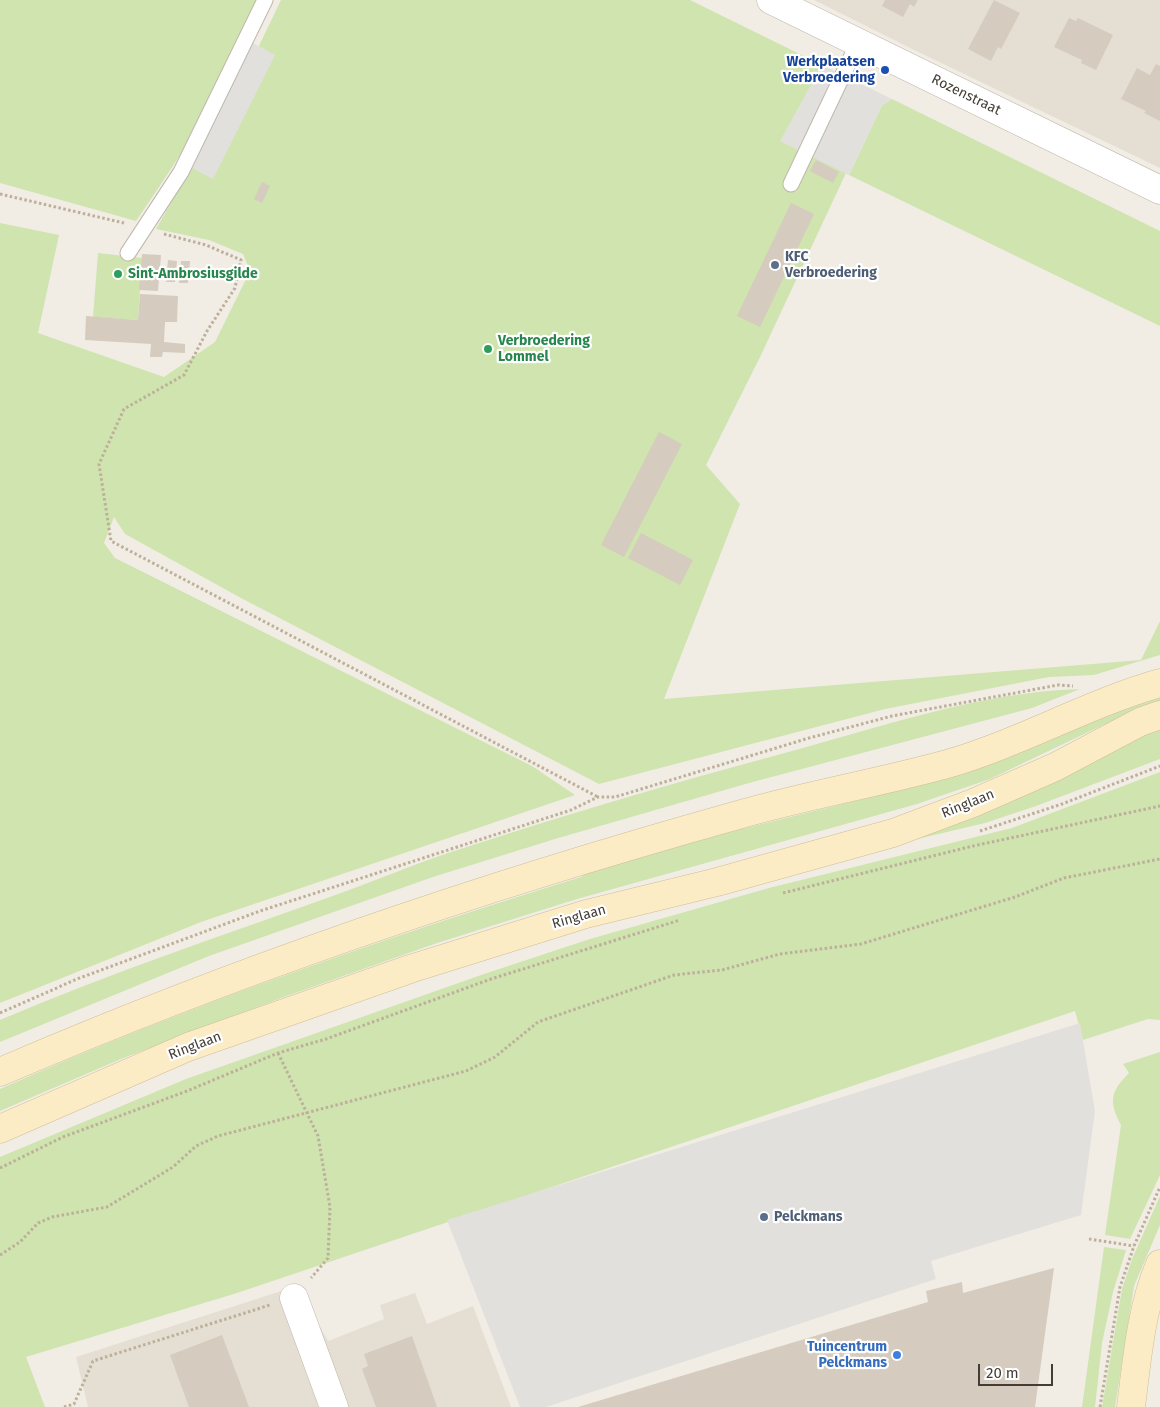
<!DOCTYPE html>
<html>
<head>
<meta charset="utf-8">
<style>
  body { margin:0 }
  #map { position:relative; width:1160px; height:1407px; overflow:hidden; background:#f1ede5; font-family:"Fira Sans",sans-serif }
  canvas { display:block }
  .scale { position:absolute; left:978px; top:1364px; width:75px; height:22px; box-sizing:border-box; border:2px solid #433d35; border-top:0; padding-left:6px; font-size:15px; line-height:18px; white-space:nowrap; color:#433d35; -webkit-text-stroke:4px #fff; paint-order:stroke }
</style>
</head>
<body>
<div id="map">
<canvas width="1160" height="1407"></canvas>
<div class="scale">20 m</div>
</div>
<script>
const c = document.querySelector('canvas').getContext('2d');
c.lineJoin = 'round';
function fill(path, color) {
  c.fillStyle = color;
  c.fill(path, 'evenodd');
}
function strokePath(path, color, width, dash) {
  c.strokeStyle = color;
  c.lineWidth = width;
  c.lineCap = dash ? 'butt' : 'round';
  c.setLineDash(dash || []);
  c.stroke(path);
}
function label(font, color, halo, rows, align = 'center') {
  c.font = font + ' "Fira Sans",sans-serif';
  c.lineWidth = 4.5;
  c.setLineDash([]);
  c.textBaseline = 'middle';
  c.strokeStyle = halo;
  c.fillStyle = color;
  for (const [text, x, y, turn = 0] of rows) {
    c.save();
    c.translate(x, y);
    c.rotate((+turn || 0) * Math.PI / 180);
    c.textAlign = isNaN(turn) ? turn : align;
    if (halo) c.strokeText(text, 0, 0);
    c.fillText(text, 0, 0);
    c.restore();
  }
}
fill(new Path2D(`
  M814,0H1160V168L912,49Z
  M297,1286L328,1341L384,1319L380,1305L415,1293L427,1324L473,1306L511,1407H88L76,1357Z`), '#e5dfd3');
fill(new Path2D(`
  M0,0H267C230,78 185,150 136,221L0,183Z
  M281,0H690L822,65L781,141L846,173L761,355L706,465L740,504L664,699L1141,660L1160,621V655L1094,675L1049,677L885,709L599,784L241,598L125,534L114,517L104,543L115,558L532,766L575,795L201,922L0,1003V223L59,235L38,333L164,377L215,342L250,271L243,254L209,240L156,229L257,50Z
  M892,99L1160,231V326L849,175L882,105Z
  M98,253L142,258L138,320L93,317Z
  M1080,689L1032,708L749,783L555,839L433,877L209,956L0,1042V1020C112,972 227,934 341,893C377,880 412,865 448,853C558,817 669,784 781,754C879,728 978,692 1080,689Z
  M1160,692V704L1105,724L990,779L917,804L577,899L437,943L284,997L121,1059L0,1111V1089C189,1005 384,938 581,877L587,872L709,837L948,778Z
  M1160,722V759L1036,806L985,823L833,859Z
  M1160,772V1020L1148,1019L1083,1040L1075,1011L237,1293L26,1357L45,1407H0V1157L186,1079L484,974L590,939L769,888L1012,828Z
  M1160,1052V1175L1130,1239L1105,1235L1121,1125C1108,1101 1111,1091 1129,1073L1123,1064Z
  M1160,1196V1225L1134,1286L1115,1407H1102L1122,1289L1132,1259Z
  M1104,1247L1126,1250L1113,1292L1102,1343L1095,1407H1082Z`), '#cfe4af');
fill(new Path2D(`
  M253,43L275,55L213,179L190,167Z
  M822,65L892,99L882,105L849,175L780,141Z
  M1080,1023L1095,1111L1081,1215L931,1261L936,1279L546,1407H520L447,1220Z`), '#e2e0dd');
fill(new Path2D(`
  M885,0H918L914,7L910,4L903,17L882,6Z
  M994,0L1020,13L1001,49L998,47L991,61L968,49Z
  M1069,18L1076,21L1078,18L1113,35L1096,70L1081,63L1082,60L1054,47Z
  M1156,64L1160,66V121L1144,113L1146,111L1121,99L1137,68L1150,75Z
  M816,160L839,172L833,183L810,171Z
  M262,182L270,186L262,203L254,199Z
  M791,203L814,214L760,327L737,316Z
  M142,254L161,255L158,291L139,290Z
  M168,260L177,261L175,282H166Z
  M181,261H190L188,283H179Z
  M140,294L178,296L177,322H165L164,342L185,344V353L163,352L162,357H150L151,344L85,340L86,316L138,320Z
  M659,432L682,444L624,557L601,545Z
  M641,533L693,560L680,585L628,558Z
  M1054,1268L1035,1407H578L928,1302L926,1291L962,1282L963,1293Z
  M222,1335L249,1407H189L170,1355Z
  M412,1336L437,1407H376L362,1369L368,1366L364,1354Z`), '#d5cbbe');
const lane = new Path2D(`
  M791,184L858,43
  M128,253L181,172L265,0`);
const street = new Path2D(`
  M771,0L1160,190
  M294,1298L334,1407`);
const secondary = new Path2D(`
  M0,1072C239,969 487,885 738,815C807,795 878,783 947,764C1020,743 1087,704 1160,683
  M0,1129L188,1047L410,969L586,914L717,882L893,833L973,803L1055,767L1140,722L1160,715
  M1131,1407C1137,1359 1141,1309 1160,1264`);
strokePath(lane, '#bfb7ab', 17);
strokePath(street, '#bfb7ab', 29);
strokePath(secondary, '#cfbe97', 29);
strokePath(new Path2D(`
  M0,194L124,223
  M164,234L206,245L241,260L235,288L207,331L184,375L124,409L99,464L111,541L598,797
  M980,831L1062,804L1160,766
  M783,893L973,846L1160,806
  M0,1013L77,979L260,911L571,810L598,797H615L809,738L892,716L1058,685L1073,686
  M278,1053L318,1136L330,1207L328,1258L311,1278
  M0,1168L63,1137L187,1091L278,1053L326,1039L491,979L680,920
  M1089,1239L1134,1246
  M0,1255L20,1242L38,1223L52,1217L107,1207L173,1167L196,1146L218,1136L466,1071L495,1057L538,1022L674,975L722,970L780,954L861,944L1015,897L1064,878L1160,859
  M64,1407L74,1404L93,1361L270,1305
  M1100,1407L1120,1287L1134,1246L1160,1187`), '#bdaf9a', 3, [2.5, 2.5]);
strokePath(lane, '#fff', 15);
strokePath(street, '#fff', 28);
strokePath(secondary, '#fcecc5', 28);
for (const [x, y, r, color] of [
  [885,70,5,"#1a4fb4"],
  [775,265,5,"#5c6f8a"],
  [118,274,5,"#2e9e5b"],
  [488,349,5,"#2e9e5b"],
  [764,1217,5,"#5c6f8a"],
  [897,1355,5,"#3f7fe0"]
]) {
  const dot = new Path2D();
  dot.arc(x, y, r, 0, 2 * Math.PI);
  c.fillStyle = color;
  c.fill(dot);
  strokePath(dot, '#fff', 2);
}
label('bold 14px', '#164399', '#fff', [
  ["Werkplaatsen",875,62],
  ["Verbroedering",875,78]
], 'right');
label('14px', '#433d35', '#fff', [
  ["Rozenstraat",966,95,26],
  ["Ringlaan",968,804,-22],
  ["Ringlaan",579,917,-16],
  ["Ringlaan",195,1046,-21]
]);
label('bold 14px', '#4e5e75', '#fff', [
  ["KFC",785,257],
  ["Verbroedering",785,273],
  ["Pelckmans",774,1217]
], 'left');
label('bold 14px', '#27864d', '#fff', [
  ["Sint-Ambrosiusgilde",128,274],
  ["Verbroedering",498,341],
  ["Lommel",498,357]
], 'left');
label('bold 14px', '#366cbe', '#fff', [
  ["Tuincentrum",887,1347],
  ["Pelckmans",887,1363]
], 'right');
</script>
</body>
</html>
